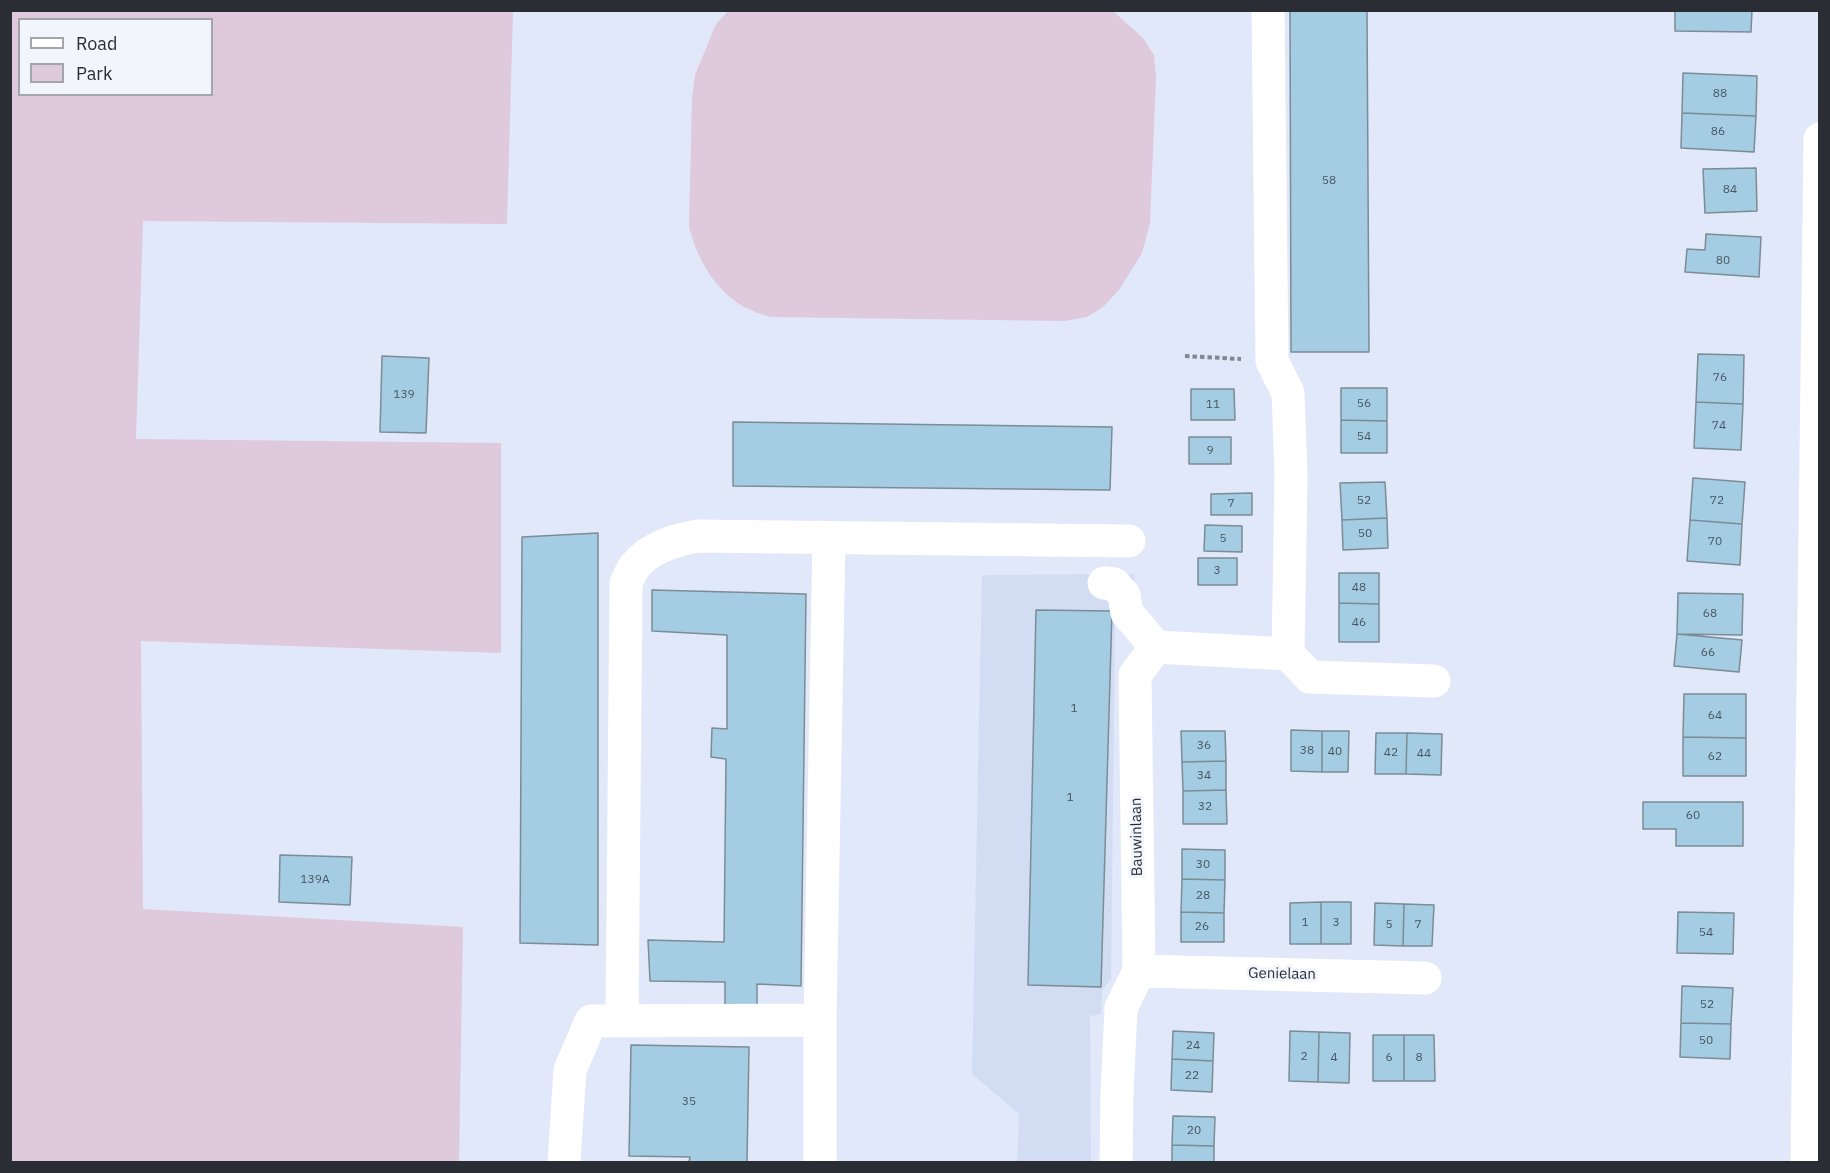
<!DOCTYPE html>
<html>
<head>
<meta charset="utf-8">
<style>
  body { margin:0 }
  #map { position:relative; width:1830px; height:1173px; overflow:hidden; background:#e1e8f9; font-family:"IBM Plex Sans",sans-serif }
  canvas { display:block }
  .frame { position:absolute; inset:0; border:12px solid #2a2d33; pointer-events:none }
  .legend { position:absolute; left:18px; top:18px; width:195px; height:78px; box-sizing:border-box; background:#f2f6fc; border:2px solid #a2a6ac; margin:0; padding:8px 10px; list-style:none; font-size:18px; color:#2a2d33 }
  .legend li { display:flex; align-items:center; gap:12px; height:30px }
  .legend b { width:30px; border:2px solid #a2a6ac }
</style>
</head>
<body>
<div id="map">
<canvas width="1830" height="1173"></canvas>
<div class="frame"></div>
<ul class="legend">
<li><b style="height:8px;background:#fff"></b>Road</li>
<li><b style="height:16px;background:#dfc9dc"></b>Park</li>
</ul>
</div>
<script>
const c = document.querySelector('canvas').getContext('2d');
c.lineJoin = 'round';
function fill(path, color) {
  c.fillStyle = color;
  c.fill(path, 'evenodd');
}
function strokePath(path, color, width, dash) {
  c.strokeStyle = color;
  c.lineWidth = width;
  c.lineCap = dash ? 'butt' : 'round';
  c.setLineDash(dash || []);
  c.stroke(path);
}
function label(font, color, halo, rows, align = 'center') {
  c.font = font + ' "IBM Plex Sans",sans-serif';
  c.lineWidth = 6;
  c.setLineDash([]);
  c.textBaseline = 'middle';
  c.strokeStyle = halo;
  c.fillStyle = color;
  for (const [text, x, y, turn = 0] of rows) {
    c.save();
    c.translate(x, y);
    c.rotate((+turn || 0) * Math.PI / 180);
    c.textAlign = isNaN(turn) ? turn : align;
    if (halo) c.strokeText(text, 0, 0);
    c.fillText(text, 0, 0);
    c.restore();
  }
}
fill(new Path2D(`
  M1134,574L1136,604L1115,623L1111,979L1102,991L1101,1014L1090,1016L1091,1162H1017L1019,1114L972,1074L982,575Z`), '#d2dcf3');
fill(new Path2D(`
  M729,10L1113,11L1143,38L1154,55L1156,77L1150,223L1142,253L1119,290L1103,307L1087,317L1064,321L770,317C761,314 752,311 744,307C715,290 697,259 689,227L692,98L695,75L716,24Z
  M10,11H513L507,224L143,221L136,439L501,443V653L141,641L143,909L463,927L459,1162H11ZM20,20H212V94H20Z`), '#dfc9dc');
const building = new Path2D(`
  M1290,10H1367L1369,352H1291Z
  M1675,10H1752L1751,32L1675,31Z
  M1683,73L1757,76L1756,116L1682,113Z
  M1682,113L1756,116L1754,152L1681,148Z
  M1756,168L1757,211L1705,213L1703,169Z
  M1706,234L1761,237L1759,277L1685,272L1687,249L1705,250Z
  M1698,354L1744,355L1743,404L1696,402Z
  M382,356L429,358L426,433L380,432Z
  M1341,388H1387V421L1341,420Z
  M1191,389H1234L1235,420H1191Z
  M1696,402L1743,404L1741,450L1694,448Z
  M1341,420L1387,421V453H1341Z
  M733,422L1112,427L1110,490L733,486Z
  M1189,437H1231V464H1189Z
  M1693,478L1745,482L1742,524L1690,520Z
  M1385,482L1387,518L1342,520L1340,483Z
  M1252,493V515H1211V494Z
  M1387,518L1388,548L1343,550L1342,520Z
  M1690,520L1742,524L1740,565L1687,561Z
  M1205,525L1242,526V552L1204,551Z
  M598,533V945L520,943L522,537Z
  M1198,558H1237V585H1198Z
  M1339,573H1379V604L1339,603Z
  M652,590L806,594L801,986L757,984V1011L725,1009V982L650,981L648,940L724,942L726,759L711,757L712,728L727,729V635L652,631Z
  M1678,593L1743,594L1742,635L1677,634Z
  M1339,603L1379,604V642H1339Z
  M1036,610L1112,611L1101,987L1028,985Z
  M1677,634L1742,640L1739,672L1674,666Z
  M1684,694H1746V738L1683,737Z
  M1291,730L1322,731V772L1291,771Z
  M1181,731H1225L1226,761L1182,762Z
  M1322,731H1349L1348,772H1322Z
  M1376,733H1407L1406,774H1375Z
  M1407,733L1442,734L1441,775L1406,774Z
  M1683,737L1746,738V776H1683Z
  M1226,761V790L1183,791L1182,762Z
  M1226,790L1227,824H1183V791Z
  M1643,802H1743V846H1676V829H1643Z
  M1182,849L1225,850V880L1182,879Z
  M280,855L352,857L350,905L279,902Z
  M1182,879L1225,880L1224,913L1181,912Z
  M1321,902V944H1290V903Z
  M1321,902H1351V944H1321Z
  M1375,903L1404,904L1403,946L1374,945Z
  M1404,904L1434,905L1432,946H1403Z
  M1181,912L1224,913V942H1181Z
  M1678,912L1734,913L1733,954L1677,953Z
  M1682,986L1733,988L1731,1024L1681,1023Z
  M1681,1023L1731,1024L1730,1059L1680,1057Z
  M1173,1031L1214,1033L1213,1061L1172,1059Z
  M1290,1031L1319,1032L1318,1082L1289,1081Z
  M1319,1032L1350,1033L1349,1083L1318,1082Z
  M1373,1035H1404V1081H1373Z
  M1404,1035H1434L1435,1081H1404Z
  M631,1045L749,1047L747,1162H689L690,1157L629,1156Z
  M1172,1059L1213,1061L1212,1092L1171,1090Z
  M1173,1116L1215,1117L1214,1146L1172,1145Z
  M1172,1145L1214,1146V1162H1172Z`);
fill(building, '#a4cce2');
strokePath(building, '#7b8c95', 1.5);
strokePath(new Path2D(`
  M1185,356L1241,359`), '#828792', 4, [4.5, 3]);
strokePath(new Path2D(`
  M1104,583L1114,584L1124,595L1127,613L1156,647
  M1288,654L1310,677L1434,681
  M1139,971L1425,978
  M622,1021L626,583C629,577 631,571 635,566C650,547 675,540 698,536L1129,541
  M564,1162L570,1070L591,1021L820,1020
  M820,1162V1020L829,538
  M1116,1162L1117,1094L1121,1008L1139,971L1135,675L1156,647L1288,654L1291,476L1288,393L1272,361L1268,10
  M1807,1162L1820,139`), '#fff', 33);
label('12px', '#48555f', null, [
  ["88",1720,94],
  ["86",1718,132],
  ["58",1329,181],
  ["84",1730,190],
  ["80",1723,261],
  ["76",1720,378],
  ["139",404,395],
  ["56",1364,404],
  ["11",1213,405],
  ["74",1719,426],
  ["54",1364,437],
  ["9",1210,451],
  ["52",1364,501],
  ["72",1717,501],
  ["7",1231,504],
  ["50",1365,534],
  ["5",1223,539],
  ["70",1715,542],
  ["3",1217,571],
  ["48",1359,588],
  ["68",1710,614],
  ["46",1359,623],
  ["66",1708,653],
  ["1",1074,709],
  ["64",1715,716],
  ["36",1204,746],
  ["38",1307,751],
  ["40",1335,752],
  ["42",1391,753],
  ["44",1424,754],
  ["62",1715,757],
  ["34",1204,776],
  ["1",1070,798],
  ["32",1205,807],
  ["60",1693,816],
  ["30",1203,865],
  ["139A",315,880],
  ["28",1203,896],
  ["1",1305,923],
  ["3",1336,923],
  ["5",1389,925],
  ["7",1418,925],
  ["26",1202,927],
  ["54",1706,933],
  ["52",1707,1005],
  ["50",1706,1041],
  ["24",1193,1046],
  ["2",1304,1057],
  ["4",1334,1058],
  ["6",1389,1058],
  ["8",1419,1058],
  ["22",1192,1076],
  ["35",689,1102],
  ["20",1194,1131]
]);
label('15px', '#2a2d33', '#f2f6fc', [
  ["Bauwinlaan",1137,837,-91],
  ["Genielaan",1282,974,1]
]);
</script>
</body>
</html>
